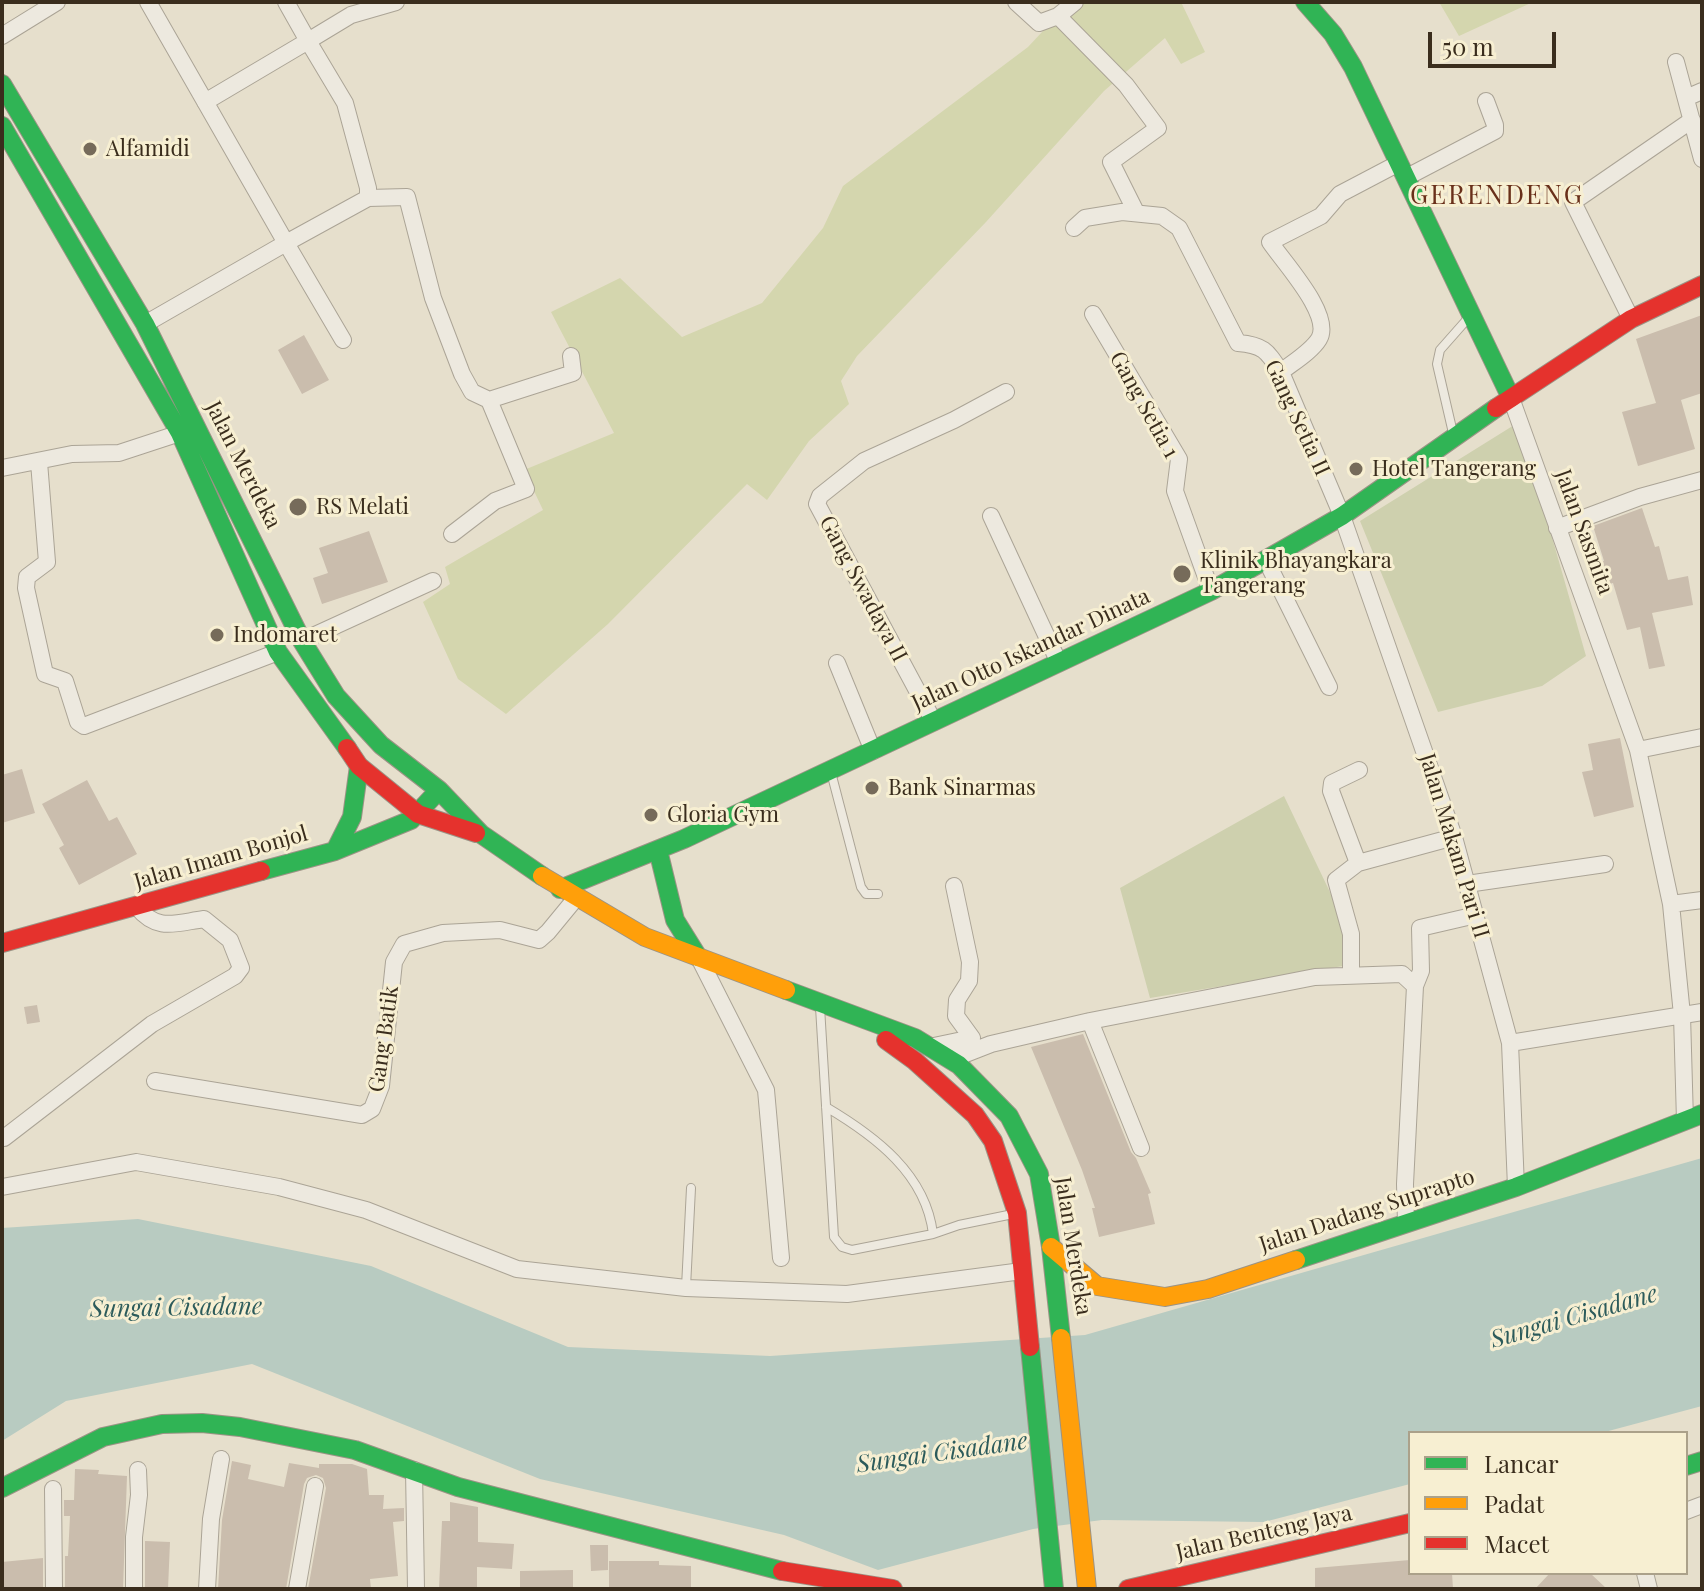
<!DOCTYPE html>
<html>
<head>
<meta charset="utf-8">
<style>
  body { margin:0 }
  #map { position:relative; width:1704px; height:1591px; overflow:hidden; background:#e6dfcc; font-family:"Playfair Display",serif }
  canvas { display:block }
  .frame { position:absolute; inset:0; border:4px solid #3a2d1d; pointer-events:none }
  .legend { position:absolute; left:1408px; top:1431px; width:280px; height:144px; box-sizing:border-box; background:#f7efd2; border:2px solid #aba18a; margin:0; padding:10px 14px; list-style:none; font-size:24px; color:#3a2d1d }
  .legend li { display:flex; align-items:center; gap:16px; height:40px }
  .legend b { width:40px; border:2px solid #aba18a }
  .scale { position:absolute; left:1428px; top:32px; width:128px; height:36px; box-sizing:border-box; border:4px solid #3a2d1d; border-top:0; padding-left:10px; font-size:24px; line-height:28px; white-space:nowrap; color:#3a2d1d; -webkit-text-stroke:6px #f7efd2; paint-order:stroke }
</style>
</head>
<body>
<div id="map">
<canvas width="1704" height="1591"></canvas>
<div class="frame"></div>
<ul class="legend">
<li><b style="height:10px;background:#30b455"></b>Lancar</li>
<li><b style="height:10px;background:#ff9f0a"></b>Padat</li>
<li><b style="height:10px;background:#e5322d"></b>Macet</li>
</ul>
<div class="scale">50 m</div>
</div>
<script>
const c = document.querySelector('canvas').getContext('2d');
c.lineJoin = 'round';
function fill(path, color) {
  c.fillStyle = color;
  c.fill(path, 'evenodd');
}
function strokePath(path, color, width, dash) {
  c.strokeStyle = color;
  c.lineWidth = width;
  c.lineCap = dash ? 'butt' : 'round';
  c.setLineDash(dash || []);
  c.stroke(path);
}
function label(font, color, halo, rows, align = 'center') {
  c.font = font + ' "Playfair Display",serif';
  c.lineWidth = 6;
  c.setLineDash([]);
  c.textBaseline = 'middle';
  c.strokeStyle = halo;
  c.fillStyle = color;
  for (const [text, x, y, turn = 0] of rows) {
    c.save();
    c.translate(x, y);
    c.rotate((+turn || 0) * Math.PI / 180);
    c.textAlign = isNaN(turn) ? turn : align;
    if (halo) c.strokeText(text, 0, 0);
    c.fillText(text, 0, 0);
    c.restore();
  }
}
fill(new Path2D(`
  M1070,2H1181L1205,52L1181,64L1165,38L1104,91L986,222L857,356L841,381L849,404L809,441L767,500L747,484L608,624L506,714L458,679L423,602L450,584L445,567L543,510L524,470L614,433L551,312L620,278L682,337L762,303L823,228L843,186L1028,47Z
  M1439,2H1533L1459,36Z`), '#d4d6ae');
fill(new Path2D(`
  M1519,422L1586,656L1542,686L1438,712L1360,521Z
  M1284,796L1350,934L1343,966L1150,998L1120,888Z`), '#ced0ae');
fill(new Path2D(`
  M1702,1158V1406L1601,1433H1410V1484L1264,1522L1102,1520L1033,1529L878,1570L784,1535L540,1479L252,1364L66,1401L2,1441V1228L138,1219L371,1266L568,1347L770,1356L1085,1335Z`), '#b8cbc1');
fill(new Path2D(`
  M1702,315V393L1681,400L1695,449L1638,466L1622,412L1656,403L1636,339Z
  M304,335L329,380L302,394L278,350Z
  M1642,508L1655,547L1659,546L1668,580L1688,576L1693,605L1652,613L1665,666L1649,669L1640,627L1627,630L1613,583L1595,588L1589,565L1604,561L1593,526Z
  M369,531L388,582L322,604L313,578L328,573L319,548Z
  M1620,738L1634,807L1594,817L1582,772L1593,770L1588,744Z
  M22,769L35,813L2,823V775Z
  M87,780L109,821L117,817L137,854L79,885L59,848L64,845L42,804Z
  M37,1005L40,1022L27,1024L24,1007Z
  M1083,1034L1131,1152L1136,1158L1151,1193L1148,1194L1155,1224L1099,1237L1092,1208H1095L1082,1170L1031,1047Z
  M232,1461L251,1465L248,1479L284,1487L289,1463L319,1468V1464H352L367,1469L369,1495H384L383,1509L404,1508V1521L393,1522L398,1576L370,1579L371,1589H308L326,1488L323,1478L316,1475L307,1478L304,1484L286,1589H218L222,1520Z
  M75,1469L99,1470L98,1474L127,1476L123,1589H65V1556H68L70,1516H64V1500H74Z
  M450,1502L478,1507V1542L514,1544L512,1569L477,1567V1589H439L442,1521H450Z
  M145,1541L170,1542L168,1589H145Z
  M590,1545H608V1570L591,1571Z
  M43,1558V1589H2V1562Z
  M1410,1560V1573H1452L1453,1589H1315V1568Z
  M609,1561H659V1565L691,1566V1589H609Z
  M573,1570V1589H520V1571Z
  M1550,1573H1590L1607,1589H1535Z`), '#cabdad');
const lane = new Path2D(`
  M1453,433L1437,364L1440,350L1470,316
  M832,776L861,887L866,894H878
  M820,1007L834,1237L842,1247L852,1250L933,1234C926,1174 875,1136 826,1107
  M933,1234L959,1225L1013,1214
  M686,1287L691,1188`);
const street = new Path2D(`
  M148,2L286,243L368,198L407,197L433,298L462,374L472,392L489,400L573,373L571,356
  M1016,2L1039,23L1058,16L1075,2
  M1058,16L1126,85L1158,128L1111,162L1136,212
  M2,36L57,2
  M1676,62L1702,159
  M1686,98L1702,91
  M205,102L308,41L286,2
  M1407,177L1495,131V125L1486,101
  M368,198V188L345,103L308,41L351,15L396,2
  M1074,228L1085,218L1122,212L1162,216L1179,228L1238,343C1264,345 1267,351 1281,372L1342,516L1454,837L1510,1043L1516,1187
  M1093,314L1179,459L1175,491L1211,591
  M1631,319L1573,202L1692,120
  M145,324L286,243L343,340
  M1281,372C1292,363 1311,352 1319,339C1333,315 1284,263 1270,242L1321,216L1340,194L1399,163
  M1511,398L1638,750L1671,904L1682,1015L1685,1121
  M39,462L47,562L27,577L26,588L45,674L65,681L78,722L84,726L278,652
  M2,468L72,454L119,453L180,433
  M991,516L1059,663
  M1557,528L1640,497L1702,480
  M452,534L495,501L526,489L489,400
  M1266,560L1329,687
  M302,641L433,581
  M837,663L873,751
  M934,722L817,504L820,496L864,461L954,420L1006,392
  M1638,750L1702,737
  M1358,863L1331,791L1332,783L1359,770
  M1467,884L1605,864
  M1671,904L1702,900
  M699,958L766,1090L781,1258
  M1351,975V934L1336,880L1358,863L1454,837
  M1415,986L1421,971L1420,928L1476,915
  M1090,1021L1141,1148
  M1510,1043L1702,1012
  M929,1047L972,1038L956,1016L957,1000L969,981L970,962L954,886
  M950,1060L991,1044L1090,1021L1315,977L1402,974L1415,986L1405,1184L1406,1224
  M155,1081L362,1115L372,1109L381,1086L394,962L404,944L443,933L500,930L539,940L548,932L576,898
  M4,1138L152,1024L235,976L241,968L230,940L204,919C175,923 157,932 137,907
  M2,1187L136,1162L279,1187L366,1210L517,1269L686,1288L847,1294L1022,1271
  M414,1470L416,1589
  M53,1489L54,1589
  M1686,1511L1702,1505
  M1645,1573L1649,1589
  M134,1589V1537L139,1495L138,1470
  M207,1589L211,1519L221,1459
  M297,1589L315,1486`);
const fast = new Path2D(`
  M1305,2L1333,34L1353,67L1511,398
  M2,84L145,324L302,641L336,696L381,745L439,790L481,834L542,876
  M2,126L180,433L278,652L347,748
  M658,850L675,920L698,957
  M335,851L352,817L359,766
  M261,871L335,851L411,820L439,790
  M560,889L684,839L1211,591L1342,516L1496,408
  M786,990L915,1038L959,1065L1009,1116L1039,1174L1051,1247L1061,1338
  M1296,1260L1516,1187L1702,1114
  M1030,1347L1054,1589
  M1686,1466L1702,1461
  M2,1488L103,1437L162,1424L202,1423L240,1427L355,1450L458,1487L782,1571`);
const slow = new Path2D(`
  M542,876L645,937L786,990
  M1051,1247L1097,1286L1165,1297L1208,1289L1296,1260
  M1061,1338L1087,1589`);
const jam = new Path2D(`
  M1496,408L1631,319L1702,285
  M347,748L359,766L418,814L476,833
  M2,943L261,871
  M886,1040L915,1061L975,1115L993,1141L1017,1213L1030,1347
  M782,1571L893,1589
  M1128,1589L1410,1523`);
strokePath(lane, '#aba496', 10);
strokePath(street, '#aba496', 18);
strokePath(fast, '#9b9385', 20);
strokePath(slow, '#9b9385', 20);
strokePath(jam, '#9b9385', 20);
strokePath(lane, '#ede9df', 8);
strokePath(street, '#ede9df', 16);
strokePath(fast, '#30b455', 18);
strokePath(slow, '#ff9f0a', 18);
strokePath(jam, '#e5322d', 18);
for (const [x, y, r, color] of [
  [90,149,8,"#766b5a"],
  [1356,469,8,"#766b5a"],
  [298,507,10,"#766b5a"],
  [1182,574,10,"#766b5a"],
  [217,635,8,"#766b5a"],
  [872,788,8,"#766b5a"],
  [651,815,8,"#766b5a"]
]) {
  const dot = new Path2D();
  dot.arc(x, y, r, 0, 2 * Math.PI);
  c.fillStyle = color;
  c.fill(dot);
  strokePath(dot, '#f7efd2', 3);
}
label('22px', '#3a2d1d', '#f7efd2', [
  ["Alfamidi",106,149],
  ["Hotel Tangerang",1372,469],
  ["RS Melati",316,507],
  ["Klinik Bhayangkara",1200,561],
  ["Tangerang",1200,586],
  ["Indomaret",233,635],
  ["Bank Sinarmas",888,788],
  ["Gloria Gym",667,815]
], 'left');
label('22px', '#3a2d1d', '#f7efd2', [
  ["Gang Setia 1",1144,405,61],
  ["Gang Setia II",1297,418,65],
  ["Jalan Merdeka",243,465,63],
  ["Jalan Sasmita",1584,532,70],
  ["Gang Swadaya II",863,589,62],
  ["Jalan Otto Iskandar Dinata",1031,650,-25],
  ["Jalan Makam Pari II",1454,846,73],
  ["Jalan Imam Bonjol",221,858,-16],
  ["Gang Batik",384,1039,-82],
  ["Jalan Dadang Suprapto",1367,1211,-18],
  ["Jalan Merdeka",1073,1246,81],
  ["Jalan Benteng Jaya",1264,1533,-13]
]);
label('italic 24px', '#2c5b5b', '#f7efd2', [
  ["Sungai Cisadane",176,1308,-1],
  ["Sungai Cisadane",1574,1317,-16],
  ["Sungai Cisadane",942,1453,-8]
]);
c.letterSpacing = '2px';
label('26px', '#69301a', '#f7efd2', [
  ["GERENDENG",1497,196]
]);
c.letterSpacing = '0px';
</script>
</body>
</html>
